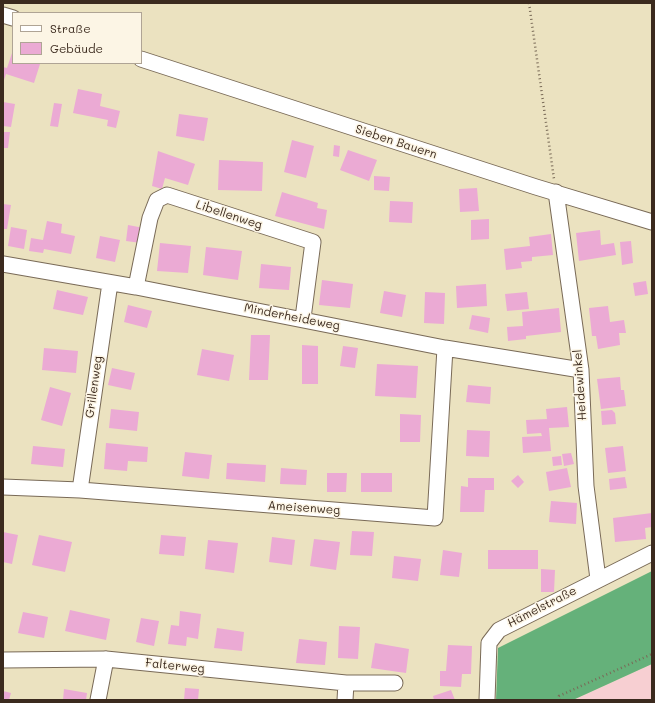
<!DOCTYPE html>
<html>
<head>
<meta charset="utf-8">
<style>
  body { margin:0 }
  #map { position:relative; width:655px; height:703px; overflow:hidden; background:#ebe2c0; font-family:Mali,sans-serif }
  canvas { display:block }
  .frame { position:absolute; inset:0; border:4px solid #3b2a1e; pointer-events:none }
  .legend { position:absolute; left:12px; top:12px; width:130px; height:52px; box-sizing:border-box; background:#fcf5e5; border:1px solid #afa495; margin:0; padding:5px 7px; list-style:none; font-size:12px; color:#3b2a1e }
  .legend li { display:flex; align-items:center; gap:8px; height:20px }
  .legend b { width:20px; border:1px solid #afa495 }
</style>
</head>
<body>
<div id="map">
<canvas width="655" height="703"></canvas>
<div class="frame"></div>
<ul class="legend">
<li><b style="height:5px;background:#fff"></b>Straße</li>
<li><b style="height:11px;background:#ebaad4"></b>Gebäude</li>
</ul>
</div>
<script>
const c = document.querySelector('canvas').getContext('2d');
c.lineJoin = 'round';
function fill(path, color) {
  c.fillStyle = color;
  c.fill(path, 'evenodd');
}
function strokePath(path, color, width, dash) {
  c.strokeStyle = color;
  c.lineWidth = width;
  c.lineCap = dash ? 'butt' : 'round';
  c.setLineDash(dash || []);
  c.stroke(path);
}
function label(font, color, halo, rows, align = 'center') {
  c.font = font + ' Mali,sans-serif';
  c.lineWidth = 3;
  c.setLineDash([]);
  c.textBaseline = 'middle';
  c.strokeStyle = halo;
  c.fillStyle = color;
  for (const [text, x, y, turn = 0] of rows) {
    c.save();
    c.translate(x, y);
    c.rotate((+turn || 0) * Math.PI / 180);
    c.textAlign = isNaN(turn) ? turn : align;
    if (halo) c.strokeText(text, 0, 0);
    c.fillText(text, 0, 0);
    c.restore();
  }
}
fill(new Path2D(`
  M652,664V700H573Z`), '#f7cfd2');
fill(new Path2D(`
  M652,571V664L573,700H496L498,648Z`), '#65b17a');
fill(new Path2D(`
  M13,50V63L40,64L34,83L6,74L3,83V67L7,68Z
  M78,89L102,94L100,106L120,111L116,128L107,126L108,120L73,113Z
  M3,102L15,104L11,127L3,126Z
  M54,103L62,104L58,127L50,126Z
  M179,114L208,118L204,141L176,136Z
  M3,132H10L8,148H3Z
  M292,140L314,146L306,178L284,172Z
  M334,145L340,146L339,157L333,156Z
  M348,150L377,160L369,181L340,170Z
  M158,151L195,164L188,185L165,178L162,189L152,186Z
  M219,160L263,162L262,191L218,190Z
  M374,176L390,177L389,191L374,190Z
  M477,188L479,211L460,212L459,189Z
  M282,192L318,203L317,208L327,210L324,229L275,216Z
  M390,201L413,202L412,223L389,222Z
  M3,204L11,205L7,229H3Z
  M489,219V239L471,240V220Z
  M47,221L62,224L61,233L75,236L71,254L44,249L43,253L29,251L31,238L43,240Z
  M128,225L144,228L141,243L126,241Z
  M11,227L27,230L24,249L8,246Z
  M600,230L601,245L614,243L616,255L579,261L576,233Z
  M551,234L553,255L532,257V261L521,262L522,268L506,270L504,249L530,246L529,237Z
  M100,236L120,240L115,262L96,258Z
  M631,241L633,263L622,265L620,242Z
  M160,243L191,246L188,273L157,271Z
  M206,247L242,251L238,280L203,275Z
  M261,264L291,267L289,290L259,288Z
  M322,280L353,284L350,308L319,305Z
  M646,281L648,294L635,296L633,283Z
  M486,284L487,306L457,308L456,286Z
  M57,290L88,297L83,315L53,309Z
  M384,291L406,295L402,317L380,313Z
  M425,292L445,293L444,324L424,323Z
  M527,292L529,309L507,311L505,294Z
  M128,305L152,311L147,328L124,322Z
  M608,306L610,322L624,320L626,333H619L620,345L598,349L596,336H592L589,308Z
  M559,308L561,332L526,336V339L508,341L507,327L523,326L522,312Z
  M472,315L490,318L488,333L469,329Z
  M251,335H270L268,380H249Z
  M302,345L318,346V384H302Z
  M343,346L358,348L355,368L340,366Z
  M44,348L78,351L76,373L42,370Z
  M202,349L234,355L229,381L197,375Z
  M377,364L418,366L416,398L375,396Z
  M112,368L135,373L131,390L108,385Z
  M620,377L621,390H624L626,406L601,409L597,379Z
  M468,385L491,387L490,404L466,402Z
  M50,387L71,393L62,426L41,420Z
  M567,407L569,427L549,428L551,451L523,453L522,437L542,436L541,433L527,434L526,420L547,419L546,409Z
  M111,409L139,412L137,431L109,428Z
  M612,410L615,413L616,424L602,425L601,411Z
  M400,414L421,415L420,442H400Z
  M467,430L490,431L489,457L466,456Z
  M106,443L148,447L147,462L128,461L127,471L104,469Z
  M33,446L65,449L63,467L31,464Z
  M623,446L626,471L608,473L605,448Z
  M185,452L212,455L209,479L182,476Z
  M571,453L574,464L564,466L562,454Z
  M561,456L562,465L553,466L552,457Z
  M227,463L266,465L265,482L226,479Z
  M281,468L307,470L306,485L280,484Z
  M567,468L571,487L549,491L546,472Z
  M327,473H347L346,492H327Z
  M361,473H392V492H361Z
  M518,475L524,482L518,488L511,481Z
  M625,477L627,488L610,490L609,479Z
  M468,478H494V490H485L484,512H460L461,486L468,487Z
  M551,501L577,503L576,524L549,522Z
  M652,513V527L645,528L646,539L615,542L613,518Z
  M352,531L374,532L372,556L350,555Z
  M3,532L18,535L12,564L3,562Z
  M39,535L72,542L65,572L32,565Z
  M161,535L186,537L184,556L159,554Z
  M272,537L295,540L292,565L269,562Z
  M314,539L340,542L336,570L310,566Z
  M208,540L238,543L234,573L205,569Z
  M443,550L462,553L459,577L440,575Z
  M488,550H538V569H488Z
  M394,556L421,559L418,581L392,578Z
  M541,569L555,570L554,592H541Z
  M70,610L110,619L106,640L65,631Z
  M180,611L201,614L198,639L187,637L186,646L168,644L171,625L179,626Z
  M23,612L48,617L44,638L18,633Z
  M141,618L159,621L154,646L136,642Z
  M339,626L360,627L358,659L338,658Z
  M217,628L244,632L242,651L214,648Z
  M299,639L327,642L325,665L296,663Z
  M375,643L409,649L406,673L371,668Z
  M448,645L472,646L471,674H462L461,687L440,686V671H446Z
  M185,688L199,689L198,700H184Z
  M64,689L87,693L86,700H63Z
  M451,690L455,700H434L433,696Z
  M3,691L11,693L9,700H3Z`), '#ebaad4');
const street = new Path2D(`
  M3,15L13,18
  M141,59L536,187L652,222
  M556,192L581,370L586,486L598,579
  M3,264L136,287L445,348L581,370
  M136,287L150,218L157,200L167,195L313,242L303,318
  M3,487L80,490L435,518L445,348
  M80,490L110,283
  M3,660L106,659L346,683L345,700
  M346,683H395
  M98,700L106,659
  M487,700L489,643L499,630L652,553`);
strokePath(street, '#796a57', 17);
strokePath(new Path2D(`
  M529,3L554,179
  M560,700L559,696L652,654`), '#796a57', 2.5, [1, 3]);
strokePath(street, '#fff', 15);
label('12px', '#3b2a1e', '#fcf5e5', [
  ["Sieben Bauern",396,142,18],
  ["Libellenweg",229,215,18],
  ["Minderheideweg",292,317,11],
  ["Heidewinkel",580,385,-94],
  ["Grillenweg",94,387,-82],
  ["Ameisenweg",304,508,4],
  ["Hämelstraße",542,607,-27],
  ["Falterweg",175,666,6]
]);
</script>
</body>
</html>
